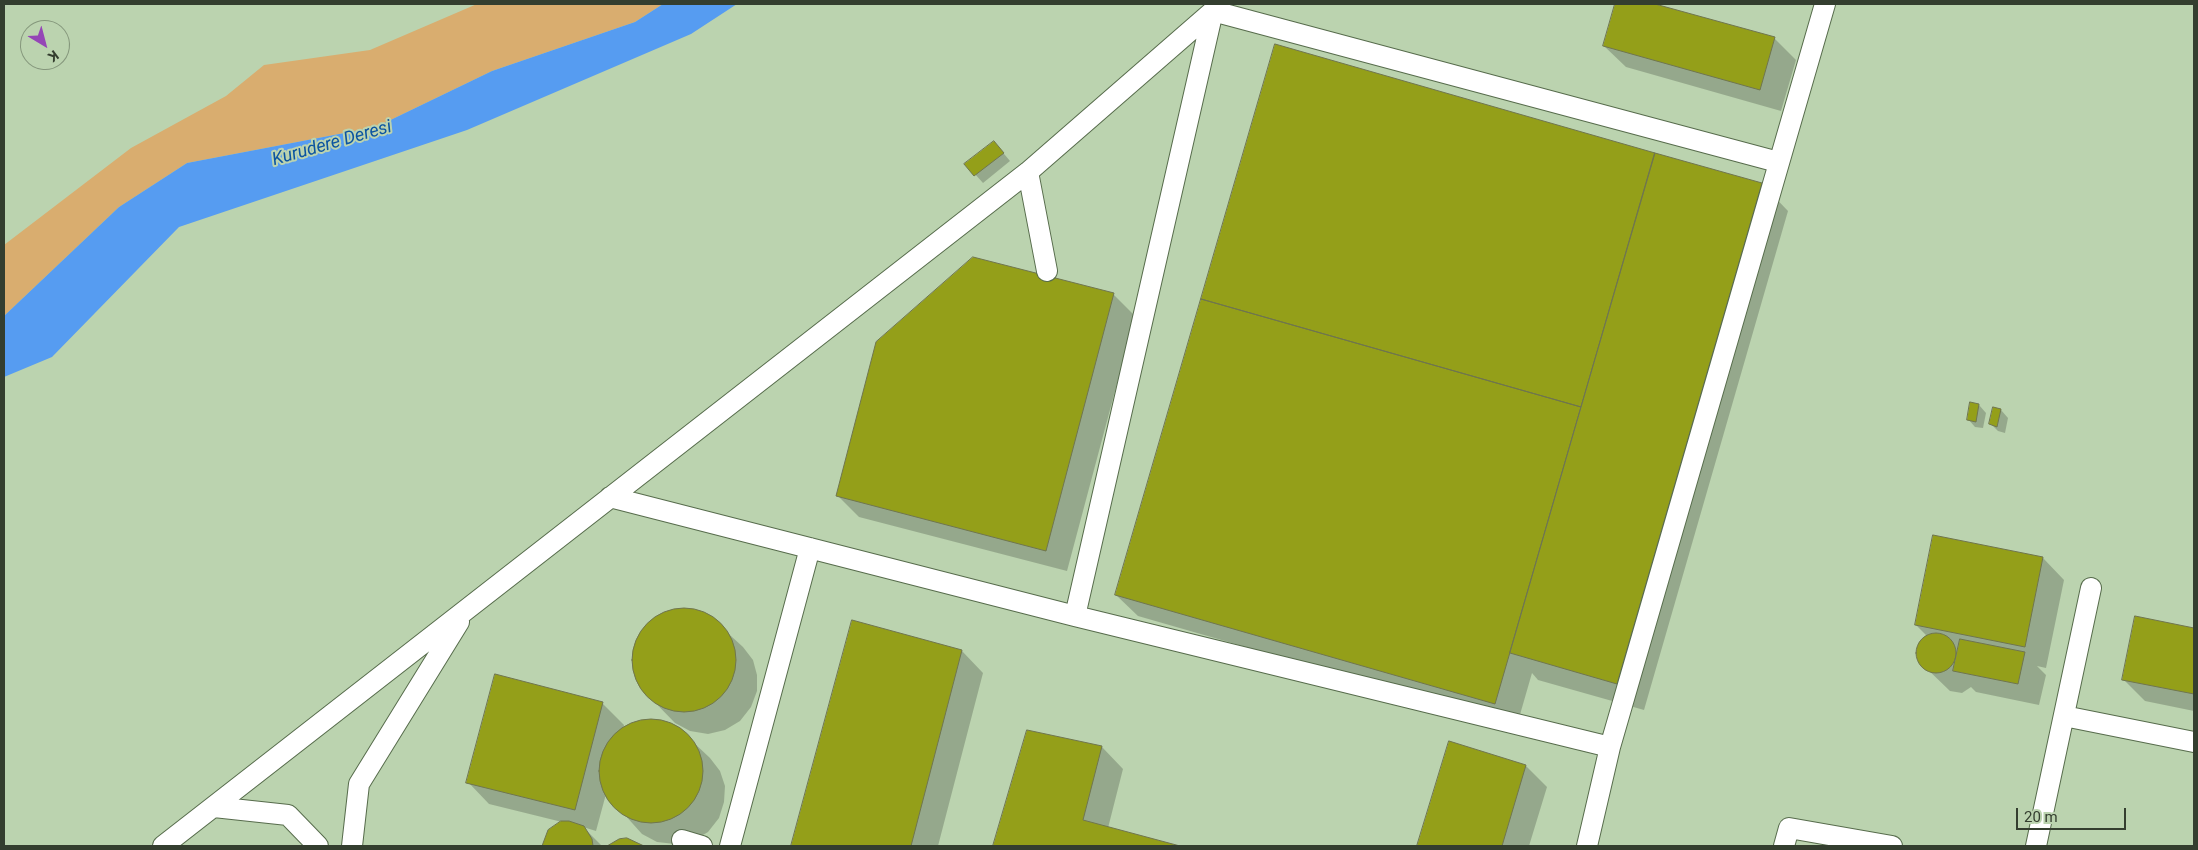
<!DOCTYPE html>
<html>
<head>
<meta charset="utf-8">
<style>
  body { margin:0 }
  #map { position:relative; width:2198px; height:850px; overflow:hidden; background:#bbd3af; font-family:Roboto,sans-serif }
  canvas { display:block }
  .frame { position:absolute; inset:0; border:5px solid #343e2f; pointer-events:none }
  .north { position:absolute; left:20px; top:20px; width:50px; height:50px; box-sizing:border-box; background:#bbd3af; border:1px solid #85977c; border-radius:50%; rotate:143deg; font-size:14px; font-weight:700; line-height:20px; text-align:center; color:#343e2f }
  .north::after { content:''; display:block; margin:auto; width:18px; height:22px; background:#9546b6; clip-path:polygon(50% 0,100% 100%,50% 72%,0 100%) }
  .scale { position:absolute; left:2016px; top:808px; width:110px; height:22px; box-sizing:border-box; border:2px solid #343e2f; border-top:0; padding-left:6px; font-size:15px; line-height:18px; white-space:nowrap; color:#343e2f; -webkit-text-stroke:4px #bbd3af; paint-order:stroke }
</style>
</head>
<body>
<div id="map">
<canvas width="2198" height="850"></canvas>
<div class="frame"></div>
<div class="north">K</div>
<div class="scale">20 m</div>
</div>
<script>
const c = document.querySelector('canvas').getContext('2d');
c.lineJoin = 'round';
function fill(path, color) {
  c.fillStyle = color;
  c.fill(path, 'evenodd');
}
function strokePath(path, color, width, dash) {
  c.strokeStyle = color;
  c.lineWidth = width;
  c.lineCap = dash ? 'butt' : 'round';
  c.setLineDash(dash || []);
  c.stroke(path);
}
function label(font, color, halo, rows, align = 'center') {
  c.font = font + ' Roboto,sans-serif';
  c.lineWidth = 4;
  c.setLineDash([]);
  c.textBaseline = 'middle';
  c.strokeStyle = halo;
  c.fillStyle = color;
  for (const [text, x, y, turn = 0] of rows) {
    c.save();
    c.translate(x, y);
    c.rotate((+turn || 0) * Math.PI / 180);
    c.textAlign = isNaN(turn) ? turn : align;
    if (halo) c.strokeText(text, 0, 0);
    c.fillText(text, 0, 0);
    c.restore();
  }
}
fill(new Path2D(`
  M477,4H663L635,22L492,71L376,127L187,163L119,207L4,316V245L131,148L226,96L264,65L370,50Z`), '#d9ad6f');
fill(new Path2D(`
  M663,4H737L691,34L467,130L179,227L52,357L4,377V316L119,207L187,163L376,127L492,71L635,22Z`), '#569cf1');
fill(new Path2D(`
  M1616,4H1651L1774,38L1796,60L1781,111L1626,67L1604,46Z
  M1275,46L1762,184L1788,211L1644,710L1538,680L1532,673L1517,725L1138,616L1116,595Z
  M994,142L1010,161L983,183L966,164Z
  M1113,294L1135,316L1067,571L859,517L838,496Z
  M1979,405L1986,413L1983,428L1975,427L1968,419Z
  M1994,408L2001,410L2008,418L2005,433L1998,431L1991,424Z
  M1934,536L2043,558L2064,580L2046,668L2037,666L2046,675L2039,705L1976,692L1971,687L1962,693L1950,691L1923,665L1918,648L1928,637L1916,625Z
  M677,610H693L708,615L743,647L753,660L757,675V691L751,707L740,721L725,730L708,734L690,731L675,723L640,687L634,671L633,653L639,636L648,623L662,614Z
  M2136,617L2194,629V711L2145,701L2123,679Z
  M853,621L962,651L983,673L938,846H792Z
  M495,676L603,704L624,725L623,729L645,720H660L676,726L710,758L720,771L725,786L724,802L719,818L708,832L693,841L675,844L657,842L642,834L606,794L596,831L583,827L602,846H543L549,830L562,822L489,804L468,782Z
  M1028,731L1102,747L1123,769L1108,828L1176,846H994Z
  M1450,743L1526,766L1547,787L1529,846H1419Z`), '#0003');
const building = new Path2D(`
  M1615,4H1655L1775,37L1760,90L1603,46Z
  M1275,44L1655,153L1581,407L1201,299Z
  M994,141L1004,153L974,176L964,164Z
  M1655,153L1762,183L1617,684L1510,653Z
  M973,257L1114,293L1046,551L836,496L876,342Z
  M1201,299L1581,407L1495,704L1115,595Z
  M1970,402L1979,404L1976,422L1967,420Z
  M1993,407L2001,409L1997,427L1989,424Z
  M1933,535L2043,557L2025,647L1915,625Z
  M632 660a52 52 0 1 1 104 0a52 52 0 1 1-104 0Z
  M2135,616L2194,628V694L2122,680Z
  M852,620L962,650L911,846H791Z
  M1916 653a20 20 0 1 1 40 0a20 20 0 1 1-40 0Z
  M1960,639L2025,652L2018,684L1953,671Z
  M495,674L603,702L575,810L466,783Z
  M599 771a52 52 0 1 1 104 0a52 52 0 1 1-104 0Z
  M1027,730L1102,746L1083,820L1180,846H993Z
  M1449,741L1526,765L1502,846H1417Z
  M561,821H569L584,826L592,839L593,846H542L548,830Z
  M627,838L644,846H607L619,839Z`);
fill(building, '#949f19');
strokePath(building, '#6f754f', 1);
const service = new Path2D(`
  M1213,11L1778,162
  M1028,172L1047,271
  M610,497L1075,616L1610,747
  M1075,616L1213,11
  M2064,716L2194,742
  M214,807L288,815L318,846
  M682,840L702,846
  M163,846L1028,172L1213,11
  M352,846L359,784L459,622
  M730,846L810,548
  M1587,846L1610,747L1825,4
  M1784,846L1789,828L1892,846
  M2036,846L2091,588`);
strokePath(service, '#576c4c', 22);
strokePath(service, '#fff', 20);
label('italic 18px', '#0b54a1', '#bbd3af', [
  ["Kurudere Deresi",332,144,-16]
]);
</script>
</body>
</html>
